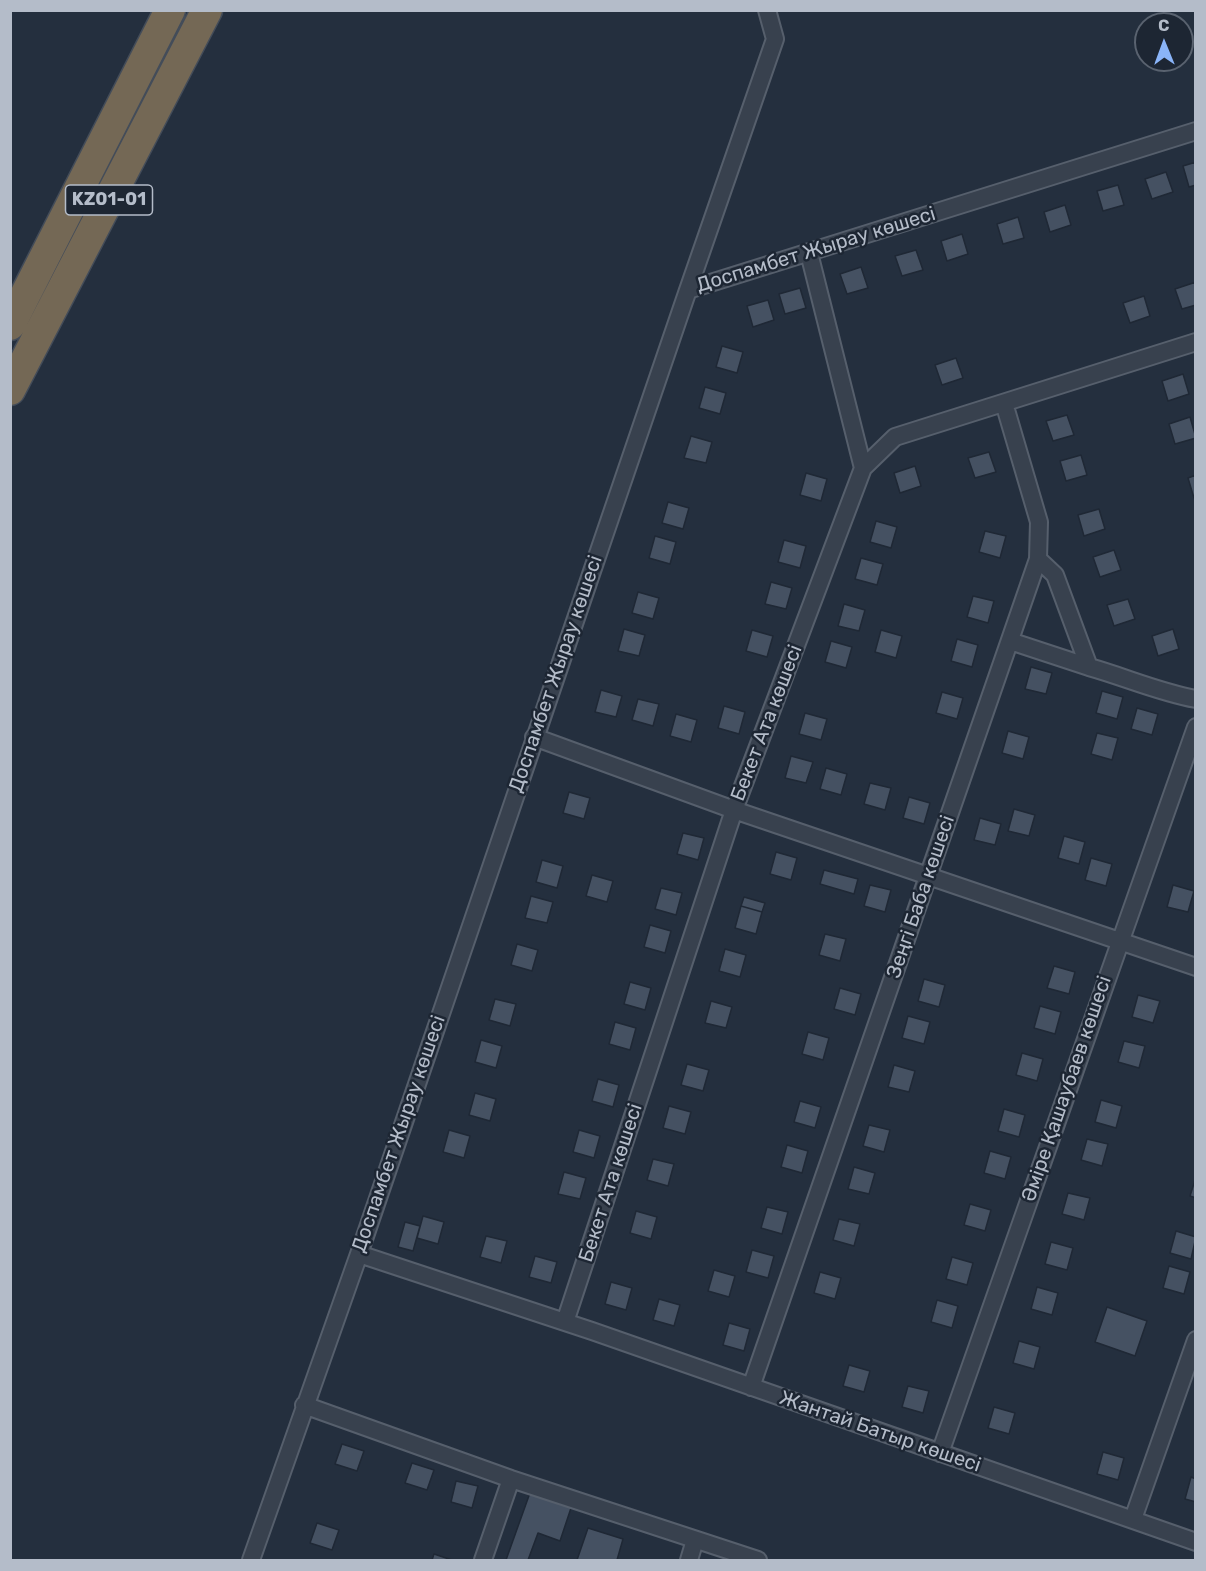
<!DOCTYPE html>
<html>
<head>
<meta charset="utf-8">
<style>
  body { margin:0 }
  #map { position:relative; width:1206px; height:1571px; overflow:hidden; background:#242f3e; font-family:Rubik,sans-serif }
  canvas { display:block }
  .frame { position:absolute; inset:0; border:12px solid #b4bcc9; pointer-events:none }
  .north { position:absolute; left:1134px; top:12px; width:60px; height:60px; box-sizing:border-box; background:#1d2633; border:2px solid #59626f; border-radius:50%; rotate:359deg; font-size:16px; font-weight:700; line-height:24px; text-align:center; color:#b4bcc9 }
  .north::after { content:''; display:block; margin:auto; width:21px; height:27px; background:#8ab4f8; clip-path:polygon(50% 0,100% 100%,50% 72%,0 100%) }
</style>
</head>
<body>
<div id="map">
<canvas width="1206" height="1571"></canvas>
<div class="frame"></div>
<div class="north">С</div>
</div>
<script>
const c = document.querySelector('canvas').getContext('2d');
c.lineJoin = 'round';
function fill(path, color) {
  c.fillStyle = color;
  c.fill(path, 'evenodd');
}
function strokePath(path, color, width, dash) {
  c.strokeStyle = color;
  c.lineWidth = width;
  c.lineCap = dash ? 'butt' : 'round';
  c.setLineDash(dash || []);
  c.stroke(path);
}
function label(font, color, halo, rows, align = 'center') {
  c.font = font + ' Rubik,sans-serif';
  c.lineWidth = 5;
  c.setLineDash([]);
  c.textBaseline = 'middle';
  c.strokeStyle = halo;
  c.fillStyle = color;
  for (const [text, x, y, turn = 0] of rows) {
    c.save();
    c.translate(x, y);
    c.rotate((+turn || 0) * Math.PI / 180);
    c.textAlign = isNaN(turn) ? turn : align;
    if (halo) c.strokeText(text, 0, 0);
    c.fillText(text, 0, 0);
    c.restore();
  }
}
const building = new Path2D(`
  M1196,162V185L1189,187L1183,166Z
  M1166,172L1173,192L1152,199L1145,179Z
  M1118,185L1124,205L1103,211L1097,191Z
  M1065,205L1071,225L1050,232L1044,212Z
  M1018,217L1024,238L1003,244L997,224Z
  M962,234L968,254L947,261L941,241Z
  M916,250L923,270L902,276L895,256Z
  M861,267L868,288L847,294L840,274Z
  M1196,282V305L1182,309L1175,289Z
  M800,288L806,308L785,314L779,294Z
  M1144,296L1150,316L1130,323L1123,303Z
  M768,300L774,320L753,327L747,306Z
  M722,346L743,352L737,373L716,367Z
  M956,358L963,378L942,385L935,365Z
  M1183,374L1189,394L1168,401L1162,381Z
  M705,387L726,393L720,414L699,408Z
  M1067,415L1074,435L1053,441L1046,421Z
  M1190,417L1196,438L1175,444L1169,424Z
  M691,436L712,442L706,463L684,458Z
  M989,452L996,472L975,478L968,458Z
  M1081,455L1087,475L1066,481L1060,461Z
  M915,466L921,486L900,493L894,473Z
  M806,473L827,479L821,501L800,495Z
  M1196,475V498H1194L1188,478Z
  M668,502L689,508L683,529L662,523Z
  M1099,509L1105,529L1084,536L1078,515Z
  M876,521L897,527L891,548L870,542Z
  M985,531L1006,536L1000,558L979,552Z
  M655,536L676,542L670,564L649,558Z
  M784,540L806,546L800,568L778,562Z
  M1114,550L1121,570L1100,577L1093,557Z
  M861,558L883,564L877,585L855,579Z
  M771,582L792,588L786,609L765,604Z
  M638,592L659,598L653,619L632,613Z
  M973,596L994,601L988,623L967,617Z
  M1128,599L1135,619L1114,626L1107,605Z
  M844,604L865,610L859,631L838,626Z
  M624,629L645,635L639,656L618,651Z
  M1173,629L1179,649L1158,656L1152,636Z
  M752,630L773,636L767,657L746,651Z
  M881,630L902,636L896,658L875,652Z
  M957,639L978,645L972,667L951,661Z
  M831,641L852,647L846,668L825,662Z
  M1031,667L1052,673L1046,694L1025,689Z
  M601,690L622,696L616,717L595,712Z
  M1102,691L1123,697L1117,719L1096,713Z
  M942,692L963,698L957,719L936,713Z
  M638,699L659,704L653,726L632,720Z
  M724,706L745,712L739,734L718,728Z
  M1137,708L1158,714L1152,735L1131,729Z
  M805,713L827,719L821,740L799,734Z
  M676,714L697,720L691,742L670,736Z
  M1008,731L1029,737L1023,759L1002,753Z
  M1097,733L1118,738L1112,760L1091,754Z
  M791,756L813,762L806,783L785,778Z
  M826,768L847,774L841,795L820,789Z
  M870,783L891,788L885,810L864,804Z
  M569,792L590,798L584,819L563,813Z
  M909,797L930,803L924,824L903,818Z
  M1014,809L1035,815L1029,836L1008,831Z
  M980,818L1001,824L995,845L974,840Z
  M683,833L704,838L698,860L677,854Z
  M1064,836L1085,842L1079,864L1058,858Z
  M776,852L797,858L791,880L770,874Z
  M1091,858L1112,864L1106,886L1085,880Z
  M542,860L563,866L557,888L536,882Z
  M824,870L858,879L854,894L820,884Z
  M592,875L613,881L607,902L586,896Z
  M870,885L891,890L885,912L864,906Z
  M1173,885L1194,891L1188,912L1167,907Z
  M661,888L682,893L676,915L655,909Z
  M531,896L553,902L547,923L525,918Z
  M744,897L765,903L762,912L741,906Z
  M741,906L762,912L756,934L735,928Z
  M650,925L671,931L665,953L644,947Z
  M825,934L846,939L840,961L819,955Z
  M517,944L538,950L532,971L511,965Z
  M725,949L746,955L740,977L719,971Z
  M1054,966L1075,972L1069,994L1047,988Z
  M924,979L945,985L939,1007L918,1001Z
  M630,982L651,988L645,1010L624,1004Z
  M840,988L861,994L855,1015L834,1009Z
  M1138,995L1160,1001L1153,1023L1132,1017Z
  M495,999L516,1004L510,1026L489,1020Z
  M711,1001L732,1007L726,1028L705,1023Z
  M1040,1006L1061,1012L1055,1034L1034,1028Z
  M908,1016L930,1022L924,1044L902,1038Z
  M615,1022L636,1028L630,1050L609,1044Z
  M808,1032L829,1038L823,1060L802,1054Z
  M481,1040L502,1046L496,1068L475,1062Z
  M1124,1041L1145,1046L1139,1068L1118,1062Z
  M1022,1053L1043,1059L1037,1081L1016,1075Z
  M687,1064L709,1070L703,1091L681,1085Z
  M894,1065L915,1071L909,1092L888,1087Z
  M598,1079L619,1085L613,1107L592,1101Z
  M475,1093L496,1099L490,1121L469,1115Z
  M1101,1100L1122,1106L1116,1128L1095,1122Z
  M800,1101L821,1107L815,1128L794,1122Z
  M669,1106L691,1112L685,1134L663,1128Z
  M1004,1109L1025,1115L1019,1137L998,1131Z
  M869,1125L890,1130L884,1152L863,1146Z
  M449,1130L470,1136L464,1158L443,1152Z
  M579,1130L600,1136L594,1158L573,1152Z
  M1087,1139L1108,1144L1102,1166L1081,1160Z
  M787,1145L808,1151L802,1173L781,1167Z
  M990,1151L1011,1157L1005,1179L984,1173Z
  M653,1159L674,1164L668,1186L647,1180Z
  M854,1167L875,1173L869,1194L848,1189Z
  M564,1172L586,1178L580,1199L558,1194Z
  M1196,1177V1198L1190,1196Z
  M1068,1193L1090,1198L1084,1220L1062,1214Z
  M970,1204L991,1210L985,1231L964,1225Z
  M767,1207L788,1212L782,1234L761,1228Z
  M636,1211L657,1217L651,1239L630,1233Z
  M423,1216L444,1222L438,1244L417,1238Z
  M839,1219L860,1224L854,1246L833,1240Z
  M405,1222L420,1226L413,1251L398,1247Z
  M1176,1231L1196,1237L1191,1259L1170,1253Z
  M486,1236L507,1241L501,1263L480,1257Z
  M1051,1242L1073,1248L1067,1270L1045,1264Z
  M752,1250L774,1256L768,1278L746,1272Z
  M535,1256L557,1262L551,1283L529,1277Z
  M952,1257L973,1263L967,1285L946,1279Z
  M1169,1266L1190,1272L1184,1294L1163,1288Z
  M714,1270L735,1276L729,1297L708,1291Z
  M820,1272L841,1278L835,1299L814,1293Z
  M611,1282L632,1288L626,1310L605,1304Z
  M1037,1287L1058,1293L1052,1315L1031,1309Z
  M659,1299L680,1305L674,1326L653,1320Z
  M937,1300L958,1306L952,1328L931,1322Z
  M1107,1307L1147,1321L1135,1356L1095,1342Z
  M729,1323L750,1329L744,1351L723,1345Z
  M1019,1341L1040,1347L1034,1369L1013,1363Z
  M849,1365L870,1371L864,1392L843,1386Z
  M908,1386L929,1391L923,1413L902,1407Z
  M994,1407L1015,1413L1009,1434L988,1428Z
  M342,1444L364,1451L357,1471L335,1464Z
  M1103,1452L1124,1458L1118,1480L1097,1474Z
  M412,1463L434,1470L427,1490L405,1483Z
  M1191,1477L1196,1479V1502L1185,1499Z
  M456,1481L478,1486L472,1508L451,1502Z
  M531,1490L572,1505L560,1541L538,1533L528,1560H506Z
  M317,1523L339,1530L332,1550L310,1543Z
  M588,1528L623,1539L617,1560H577Z
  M434,1554L452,1560H432Z`);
fill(building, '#455162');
strokePath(building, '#1f2835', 1.5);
const street = new Path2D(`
  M809,253L863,468
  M688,290L775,39L767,10
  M1038,559L1055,575L1089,667C1125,677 1158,692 1196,699
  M1010,641L1089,667
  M534,737L734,810L1196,967
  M359,1254L592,1331L1196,1542
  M565,1322L734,810L863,468L895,437L1196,342
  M751,1387L1038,559L1039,522L1004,403
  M304,1405L511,1479L758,1560
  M940,1453L1196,727
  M1133,1519L1196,1340
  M251,1560L359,1254L688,290L1196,131
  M483,1560L511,1479
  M689,1560L695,1540`);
const highway = new Path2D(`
  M10,325L170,10
  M10,390L207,10`);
strokePath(street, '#565f6c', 20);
strokePath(highway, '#434c59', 33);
strokePath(street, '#38414e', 16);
strokePath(highway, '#746855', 30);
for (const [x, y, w] of [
  [109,200,87]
]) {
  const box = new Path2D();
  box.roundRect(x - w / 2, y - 15, w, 30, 4.5);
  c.fillStyle = '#1d2633';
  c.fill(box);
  strokePath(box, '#b4bcc9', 1.5);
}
label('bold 18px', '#b4bcc9', null, [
  ["KZ01-01",109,200]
]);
label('20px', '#b4bcc9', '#1d2633', [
  ["Доспамбет Жырау көшесі",816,250,-17],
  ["Доспамбет Жырау көшесі",556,674,-71],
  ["Бекет Ата көшесі",767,723,-69],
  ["Зеңгі Баба көшесі",921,897,-71],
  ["Әміре Қашаубаев көшесі",1067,1089,-71],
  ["Доспамбет Жырау көшесі",399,1134,-71],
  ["Бекет Ата көшесі",611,1183,-72],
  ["Жантай Батыр көшесі",880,1432,19]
]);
</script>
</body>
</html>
